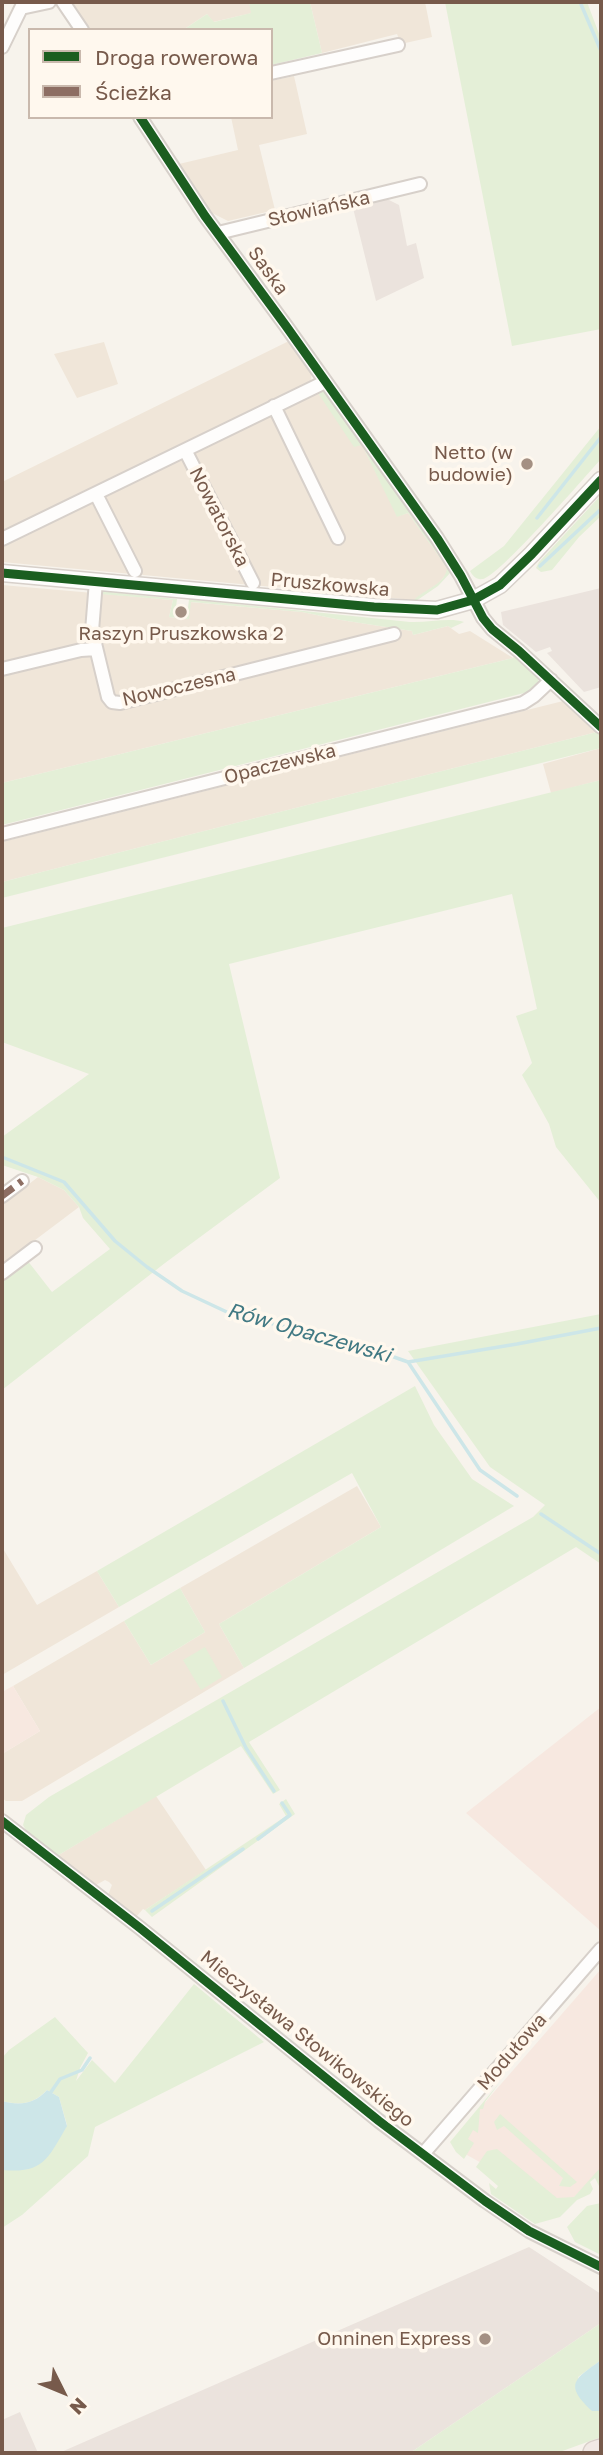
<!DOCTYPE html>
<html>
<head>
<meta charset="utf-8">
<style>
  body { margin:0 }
  #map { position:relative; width:603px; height:2455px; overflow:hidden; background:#f7f3ec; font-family:"Golos Text",sans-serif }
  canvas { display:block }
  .frame { position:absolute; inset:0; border:4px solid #775a4b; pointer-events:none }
  .legend { position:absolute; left:28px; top:28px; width:245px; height:91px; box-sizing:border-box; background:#fff8ee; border:2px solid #c9b9ad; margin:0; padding:9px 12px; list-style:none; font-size:21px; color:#775a4b }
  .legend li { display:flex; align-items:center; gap:14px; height:35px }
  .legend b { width:35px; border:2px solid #c9b9ad }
  .north { position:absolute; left:28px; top:2357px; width:70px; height:70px; -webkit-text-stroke:5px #fff8ee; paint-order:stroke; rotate:133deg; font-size:19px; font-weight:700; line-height:28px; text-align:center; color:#775a4b }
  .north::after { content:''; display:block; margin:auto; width:24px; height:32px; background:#775a4b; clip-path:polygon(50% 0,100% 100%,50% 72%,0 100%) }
</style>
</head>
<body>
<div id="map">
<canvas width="603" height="2455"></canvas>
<div class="frame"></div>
<ul class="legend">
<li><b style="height:9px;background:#1b5e20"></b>Droga rowerowa</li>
<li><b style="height:9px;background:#8d6e63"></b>Ścieżka</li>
</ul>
<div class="north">N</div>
</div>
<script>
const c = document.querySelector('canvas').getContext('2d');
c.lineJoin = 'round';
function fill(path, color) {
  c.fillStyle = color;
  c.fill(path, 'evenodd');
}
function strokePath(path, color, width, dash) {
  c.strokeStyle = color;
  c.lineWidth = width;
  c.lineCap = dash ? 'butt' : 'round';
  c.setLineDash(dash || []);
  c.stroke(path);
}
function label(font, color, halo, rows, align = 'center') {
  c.font = font + ' "Golos Text",sans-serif';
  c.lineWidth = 7;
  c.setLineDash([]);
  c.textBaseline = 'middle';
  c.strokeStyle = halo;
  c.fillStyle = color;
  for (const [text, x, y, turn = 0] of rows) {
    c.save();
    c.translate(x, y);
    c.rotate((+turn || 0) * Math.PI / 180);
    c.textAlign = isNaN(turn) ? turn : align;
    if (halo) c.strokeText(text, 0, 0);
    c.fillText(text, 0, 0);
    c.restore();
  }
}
fill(new Path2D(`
  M75,2H249L252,13L213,22L207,14L183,30H89L73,6Z
  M310,2H425L432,37L401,44L397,34L322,53Z
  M294,76L307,134L259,145L275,210L228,221L212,213L179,164L238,150L231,117H271V81Z
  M291,340L312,369L311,381L318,393L362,445L398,516L408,513L441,559L447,568V573L439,583L414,600L2,562V482Z
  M104,342L118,384L77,398L54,354Z
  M2,585L173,600L169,617L188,619L190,602L302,612L341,620L412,631L413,635L448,626L459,634L470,631L513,658L2,783Z
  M563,701L597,732L2,882V842Z
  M601,748V780L551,793L543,764Z
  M38,1177L64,1190L79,1207L2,1265V1205Z
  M357,1486L381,1527L219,1624L244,1668L22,1801H6L2,1798V1754L40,1731L13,1686L124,1621L151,1665L205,1632L180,1588Z
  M2,1547L37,1605L97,1571L119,1607L2,1675Z
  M156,1796L206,1870L145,1910L143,1909L136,1917L108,1895L112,1885L109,1882L105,1880L96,1885L57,1856Z`), '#f0e6d9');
fill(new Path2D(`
  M13,1686L40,1731L2,1754V1692Z
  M601,1707V1931L466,1813Z
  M601,1969V2171L563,2208L467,2155L461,2130Z`), '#f7e8e0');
fill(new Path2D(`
  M387,199L399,205L407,246L416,243L424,278L376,301L353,208Z
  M601,588V687L584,692L547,653L552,651L550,647L536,652L503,625L501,612Z
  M529,2247L601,2294V2323L410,2453H59Z
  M20,2412L38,2453H2V2420Z`), '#ebe3dd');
fill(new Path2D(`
  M249,2H310L322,53L271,65V30H183L207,14L214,22L251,13Z
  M445,2H587L601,39V329L512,346Z
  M326,390L452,571L438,586L416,601L414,600C424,589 445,585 447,568L408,513L397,517L362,445L354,447L318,393Z
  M601,426V459C584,478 499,576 483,579C476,580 473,576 470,571L504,546Z
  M601,495V516L579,537L552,570L541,572L536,568L539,562Z
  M101,591L177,599L175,615L187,617L189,599L410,622C427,623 450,617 464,622L451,628L448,626L413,635L412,631L341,620L302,612L191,602L189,619L169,617L173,600L100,594Z
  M515,655L536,673L539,683L532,691L2,825V783L513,658Z
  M597,732L601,736V748L2,898V882Z
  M601,780V1203L556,1147L549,1124L522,1075L532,1063L516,1016L537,1009L512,894L229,964L280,1178L165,1263L2,1390V1279L27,1260L52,1292L110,1249L83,1218L79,1207L64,1190L38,1177L2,1165V1137L89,1074L2,1042V928Z
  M601,1314V1564L576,1547L249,1742L280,1790L273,1794L241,1746L57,1856L27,1832L23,1825L26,1815L49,1797L533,1517L545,1505L490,1467L408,1351Z
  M415,1386L434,1425L472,1479L514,1506L244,1668L219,1624L381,1527L352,1473L119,1607L97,1571Z
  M180,1588L205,1632L151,1665L124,1621Z
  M205,1647L222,1677L201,1690L183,1660Z
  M286,1799L295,1814L152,1917L145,1910L286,1816L279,1804Z
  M194,1984L264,2042L95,2127L88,2156L22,2215L2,2228V2170L28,2169L67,2125L59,2097L47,2090C34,2104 20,2106 2,2101V2058L9,2050L55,2017L88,2053L80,2068L76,2081L92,2060L115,2083Z
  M500,2082L485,2102L483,2109H480L478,2133L473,2130L468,2139L474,2143L464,2159L456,2152L450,2142Z
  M500,2114L577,2182L570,2187L559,2186L563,2178L504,2126L497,2130L494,2122Z
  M497,2149L557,2198L574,2197L601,2167V2190L595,2178L590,2182L593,2189L590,2194L577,2200L560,2217L535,2224L491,2194L489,2183L496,2189L498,2186L476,2167L487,2151Z
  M601,2203V2255L575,2242L567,2227L587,2206Z
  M601,2323V2360L578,2377L592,2411H601V2437L557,2453H410Z`), '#e4efd7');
fill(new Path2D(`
  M47,2090L59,2097L67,2126C48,2158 44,2174 2,2170V2101C19,2106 35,2104 47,2090Z
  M601,2360V2411H592C563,2384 575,2379 601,2360Z`), '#cde6e8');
strokePath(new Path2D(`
  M580,2L601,51
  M537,518L601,437
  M540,566L601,509
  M2,1157L64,1182L115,1241L147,1267L182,1291L229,1313L363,1346L408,1362L480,1470L517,1496
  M408,1362L517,1344L601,1328
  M541,1514L601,1554
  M223,1701L246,1748L274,1791
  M258,1839L290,1815L282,1803
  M152,1911L243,1849
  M51,2092L60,2079L82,2070L90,2058`), '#cde6e8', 3.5);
const minor = new Path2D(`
  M63,2L82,30
  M21,8L49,2
  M2,47L24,2
  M271,73L398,45
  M140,117L205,216L286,326L437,538L461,576L483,618L492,629L519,651L601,727
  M218,233L420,184
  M274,406L338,538
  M185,450L253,583
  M96,494L135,571
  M2,539L325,382
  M96,581L92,631L108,697L112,702L120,703L394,634
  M2,669L81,650L96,649
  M2,834L523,703L534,696L551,680
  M2,1196L22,1181
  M2,1273L35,1248
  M2,1821L140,1928L379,2121L485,2201L529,2231L601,2267
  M423,2154L601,1949`);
const tertiary = new Path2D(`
  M2,573L374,607L437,610L473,600L500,585L532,554L601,480`);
const motorway = new Path2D(`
  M595,2453L601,2451`);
strokePath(minor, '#d7d0ca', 16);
strokePath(tertiary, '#d7d0ca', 19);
strokePath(motorway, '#d9d0ca', 26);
strokePath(minor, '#fefdfc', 12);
strokePath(tertiary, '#fefdfc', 16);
strokePath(motorway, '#f1e9e5', 23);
strokePath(new Path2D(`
  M2,1196L22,1181`), '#8d6e63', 7, [14, 7]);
strokePath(new Path2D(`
  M140,117L205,216L286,326L437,538L461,576L483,618L492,629L519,651L601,727
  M2,573L374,607L437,610L473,600L500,585L532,554L601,480
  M2,1821L140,1928L379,2121L485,2201L529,2231L601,2267`), '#1b5e20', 9);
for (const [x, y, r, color] of [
  [527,464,7,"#a49083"],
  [181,612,7,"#a49083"],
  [485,2339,7,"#a49083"]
]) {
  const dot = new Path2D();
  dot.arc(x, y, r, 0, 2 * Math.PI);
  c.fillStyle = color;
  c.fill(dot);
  strokePath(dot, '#fff8ee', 2.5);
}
label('19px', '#775a4b', '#fff8ee', [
  ["Słowiańska",319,209,-13],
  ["Saska",268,271,54],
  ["Nowatorska",219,517,63],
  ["Pruszkowska",330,585,5],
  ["Nowoczesna",179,687,-13],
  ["Opaczewska",280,764,-14],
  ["Mieczysława Słowikowskiego",307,2039,39],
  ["Modułowa",512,2052,-49]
]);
label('19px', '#775a4b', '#fff8ee', [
  ["Netto (w",513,453],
  ["budowie)",513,475],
  ["Raszyn Pruszkowska 2",181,634,"center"],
  ["Onninen Express",471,2339]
], 'right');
label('italic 21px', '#417983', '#fff8ee', [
  ["Rów Opaczewski",309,1333,16]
]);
</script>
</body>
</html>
